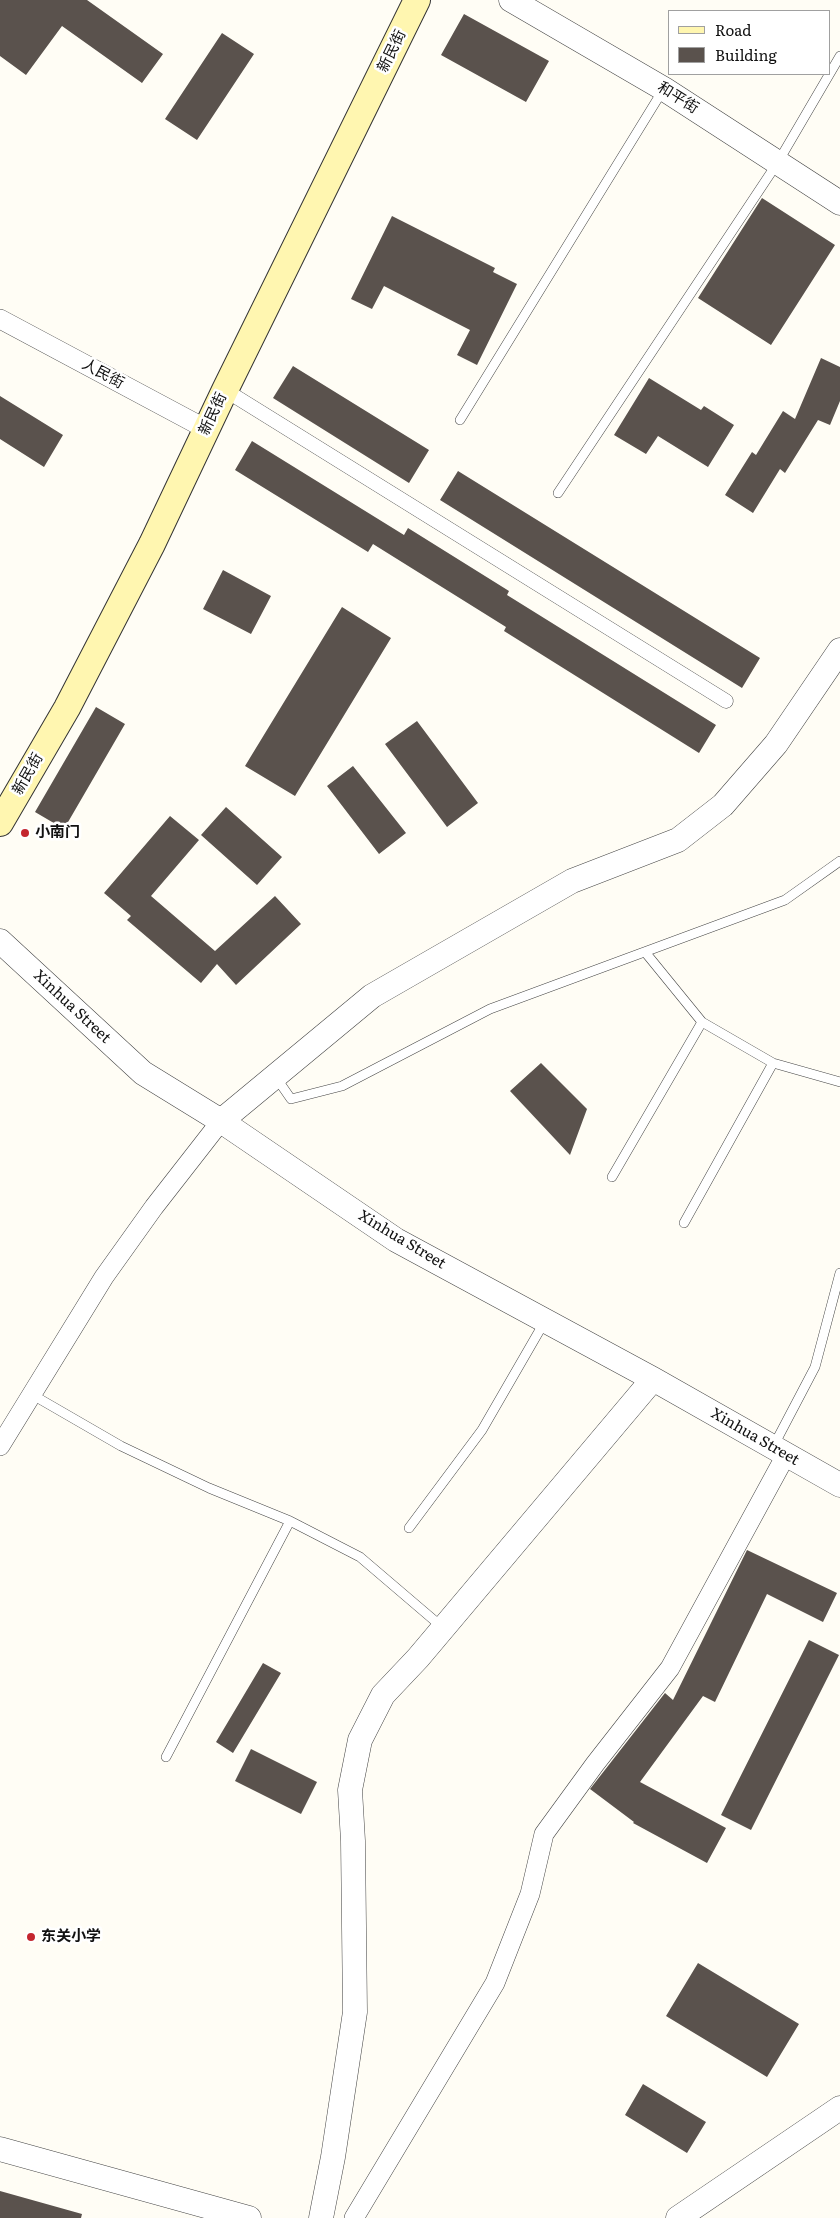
<!DOCTYPE html>
<html>
<head>
<meta charset="utf-8">
<style>
  body { margin:0 }
  #map { position:relative; width:840px; height:2218px; overflow:hidden; background:#fffdf5; font-family:Literata,serif }
  canvas { display:block }
  .legend { position:absolute; left:668px; top:10px; width:162px; height:65px; box-sizing:border-box; background:#fff; border:1px solid #a0a0a0; margin:0; padding:6px 9px; list-style:none; font-size:15px; color:#111 }
  .legend li { display:flex; align-items:center; gap:10px; height:25px }
  .legend b { width:25px; border:1px solid #a0a0a0 }
</style>
</head>
<body>
<div id="map">
<canvas width="840" height="2218"></canvas>
<ul class="legend">
<li><b style="height:6px;background:#fff6b0"></b>Road</li>
<li><b style="height:14px;background:#5a524d"></b>Building</li>
</ul>
</div>
<script>
const c = document.querySelector('canvas').getContext('2d');
c.lineJoin = 'round';
function fill(path, color) {
  c.fillStyle = color;
  c.fill(path, 'evenodd');
}
function strokePath(path, color, width, dash) {
  c.strokeStyle = color;
  c.lineWidth = width;
  c.lineCap = dash ? 'butt' : 'round';
  c.setLineDash(dash || []);
  c.stroke(path);
}
function label(font, color, halo, rows, align = 'center') {
  c.font = font + ' Literata,"Noto Sans SC",serif';
  c.lineWidth = 5;
  c.setLineDash([]);
  c.textBaseline = 'middle';
  c.strokeStyle = halo;
  c.fillStyle = color;
  for (const [text, x, y, turn = 0] of rows) {
    c.save();
    c.translate(x, y);
    c.rotate((+turn || 0) * Math.PI / 180);
    c.textAlign = isNaN(turn) ? turn : align;
    if (halo) c.strokeText(text, 0, 0);
    c.fillText(text, 0, 0);
    c.restore();
  }
}
fill(new Path2D(`
  M0,0H87L163,54L142,83L62,26L26,75L0,56Z
  M464,14L549,61L526,102L441,55Z
  M222,33L254,54L197,140L165,119Z
  M762,198L835,245L771,345L698,298Z
  M392,216L495,268L493,272L517,284L477,365L457,355L470,330L384,286L372,309L351,299Z
  M821,358L840,367V401L830,425L818,420L785,473L780,469L753,513L725,495L752,452L756,455L783,411L795,419Z
  M293,366L429,450L409,483L273,398Z
  M649,378L701,410L704,406L734,425L708,467L658,436L646,454L614,435Z
  M0,396L63,435L44,467L0,439Z
  M252,441L404,535L408,528L509,591L507,595L716,725L699,753L504,631L506,627L373,544L368,552L235,470Z
  M458,471L760,658L742,688L440,500Z
  M223,570L271,596L251,634L203,609Z
  M342,607L391,638L295,796L245,766Z
  M96,707L125,724L64,829L35,812Z
  M417,721L478,803L447,827L385,744Z
  M353,766L406,833L379,854L327,786Z
  M226,807L282,857L257,885L201,835Z
  M170,816L199,840L151,896L215,951L275,896L301,924L236,985L217,964L201,983L127,920L131,916L104,893Z
  M541,1063L587,1109L570,1155L510,1091Z
  M747,1550L837,1593L823,1622L767,1594L715,1702L703,1696L640,1782L726,1828L707,1863L633,1823L634,1822L590,1789L665,1693L673,1700Z
  M809,1640L839,1655L751,1830L721,1815Z
  M263,1663L281,1673L233,1753L216,1742Z
  M251,1749L317,1782L301,1814L235,1781Z
  M698,1963L799,2024L767,2077L666,2016Z
  M643,2084L706,2122L687,2153L625,2115Z
  M0,2191L82,2214L81,2218H0Z`), '#5a524d');
const service = new Path2D(`
  M460,420L663,90
  M558,493L778,162L840,56
  M773,1063L840,1082
  M275,1076L291,1099L342,1086L490,1009L785,900L840,861
  M612,1177L702,1022L645,952
  M684,1223L773,1063L702,1022
  M31,1394L121,1446L209,1488L290,1521L360,1557L442,1627
  M773,1447L815,1367L840,1273
  M409,1528L482,1430L545,1321
  M166,1757L290,1521`);
const pedestrian = new Path2D(`
  M225,390L726,701`);
const minor = new Path2D(`
  M0,319L206,429
  M0,1446L104,1277L154,1207L221,1121
  M354,2218L495,1983L530,1894L544,1834L595,1764L670,1668L786,1455`);
const tertiary = new Path2D(`
  M511,0L664,89L840,203
  M0,941L143,1073L221,1121L396,1240L653,1379L840,1485
  M221,1121L372,996L572,881L678,840L723,805L776,744L840,650
  M0,2149L249,2218
  M321,2218L333,2157L355,2012L353,1841L350,1790L360,1740L383,1695L418,1658L653,1379
  M678,2218L840,2108`);
const secondary = new Path2D(`
  M0,823L67,708L152,544L225,390L417,0`);
strokePath(service, '#444', 10);
strokePath(pedestrian, '#444', 15);
strokePath(minor, '#444', 20);
strokePath(tertiary, '#444', 25);
strokePath(secondary, '#333', 28);
strokePath(service, '#fff', 9);
strokePath(pedestrian, '#fff', 14);
strokePath(minor, '#fff', 19);
strokePath(tertiary, '#fff', 24);
strokePath(secondary, '#fff6b0', 26);
for (const [x, y, r, color] of [
  [25,833,5,"#c4262e"],
  [31,1937,5,"#c4262e"]
]) {
  const dot = new Path2D();
  dot.arc(x, y, r, 0, 2 * Math.PI);
  c.fillStyle = color;
  c.fill(dot);
  strokePath(dot, '#fff', 2);
}
label('15px', '#111', '#fff', [
  ["新民街",392,51,-64],
  ["和平街",678,98,32],
  ["人民街",103,374,28],
  ["新民街",213,414,-65],
  ["新民街",28,774,-60],
  ["Xinhua Street",72,1007,43],
  ["Xinhua Street",402,1240,31],
  ["Xinhua Street",755,1437,30]
]);
label('bold 15px', '#111', '#fff', [
  ["小南门",35,833],
  ["东关小学",41,1937]
], 'left');
</script>
</body>
</html>
